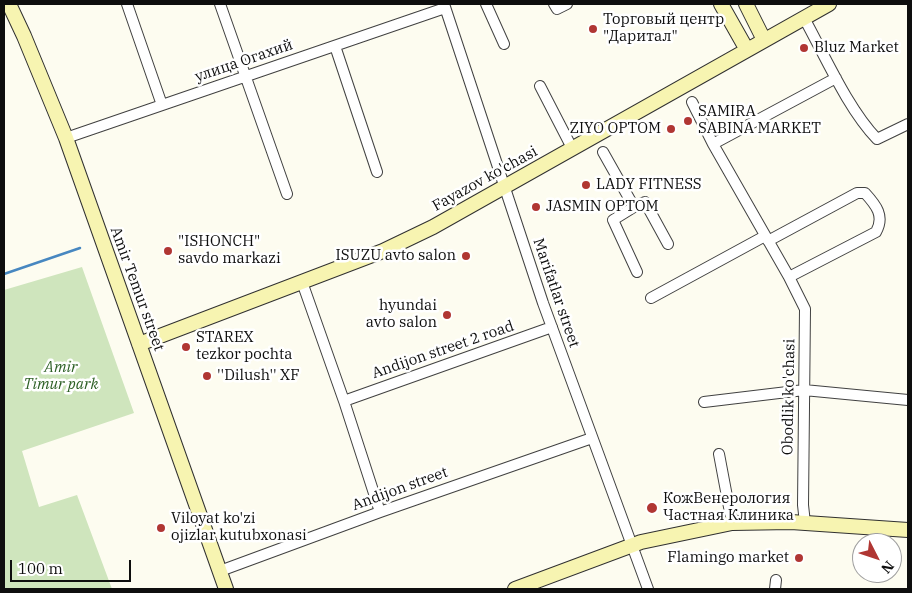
<!DOCTYPE html>
<html>
<head>
<meta charset="utf-8">
<style>
  body { margin:0 }
  #map { position:relative; width:912px; height:593px; overflow:hidden; background:#fdfcf0; font-family:"IBM Plex Serif",serif }
  canvas { display:block }
  .frame { position:absolute; inset:0; border:5px solid #0e0e0e; pointer-events:none }
  .north { position:absolute; left:852px; top:533px; width:50px; height:50px; box-sizing:border-box; background:#fff; border:1px solid #9f9f9f; border-radius:50%; rotate:131deg; font-size:14px; font-weight:700; line-height:20px; text-align:center; color:#0e0e0e }
  .north::after { content:''; display:block; margin:auto; width:18px; height:22px; background:#b03633; clip-path:polygon(50% 0,100% 100%,50% 72%,0 100%) }
  .scale { position:absolute; left:10px; top:560px; width:121px; height:22px; box-sizing:border-box; border:2px solid #0e0e0e; border-top:0; padding-left:6px; font-size:15px; line-height:18px; white-space:nowrap; color:#0e0e0e; -webkit-text-stroke:4px #fff; paint-order:stroke }
</style>
</head>
<body>
<div id="map">
<canvas width="912" height="593"></canvas>
<div class="frame"></div>
<div class="north">N</div>
<div class="scale">100 m</div>
</div>
<script>
const c = document.querySelector('canvas').getContext('2d');
c.lineJoin = 'round';
function fill(path, color) {
  c.fillStyle = color;
  c.fill(path, 'evenodd');
}
function strokePath(path, color, width, dash) {
  c.strokeStyle = color;
  c.lineWidth = width;
  c.lineCap = dash ? 'butt' : 'round';
  c.setLineDash(dash || []);
  c.stroke(path);
}
function label(font, color, halo, rows, align = 'center') {
  c.font = font + ' "IBM Plex Serif",serif';
  c.lineWidth = 5;
  c.setLineDash([]);
  c.textBaseline = 'middle';
  c.strokeStyle = halo;
  c.fillStyle = color;
  for (const [text, x, y, turn = 0] of rows) {
    c.save();
    c.translate(x, y);
    c.rotate((+turn || 0) * Math.PI / 180);
    c.textAlign = isNaN(turn) ? turn : align;
    if (halo) c.strokeText(text, 0, 0);
    c.fillText(text, 0, 0);
    c.restore();
  }
}
fill(new Path2D(`
  M82,267L134,413L22,451L39,507L77,495L112,589H4V290Z`), '#cfe5bd');
strokePath(new Path2D(`
  M4,274L80,248`), '#4787c0', 2.5);
const street = new Path2D(`
  M127,4L162,105
  M220,4L287,194
  M444,4L543,303L648,589
  M486,4L504,44
  M554,4L557,9L567,4
  M804,18C825,56 848,109 877,139L908,124
  M335,46L377,172
  M540,86L572,148
  M692,102L713,144L789,277L805,309L803,505L805,523
  M66,138L445,8
  M713,144L836,78
  M603,152L634,207L613,220L637,272
  M634,207L645,202L668,244
  M768,241L857,193H865C876,205 885,216 876,232L789,277
  M302,282L344,401L380,512
  M651,298L765,236
  M344,401L552,327
  M704,402L804,390L908,400
  M719,454L732,523
  M220,571L380,512L592,438
  M775,589L776,580`);
const secondary = new Path2D(`
  M9,4L24,36L66,138L226,589
  M721,4L747,50
  M746,4L764,40
  M139,344L383,251L433,227L829,4
  M515,589L641,542L732,523L791,522L908,530`);
strokePath(street, '#414141', 12);
strokePath(secondary, '#303030', 16);
strokePath(street, '#fff', 10);
strokePath(secondary, '#f7f4b1', 14);
for (const [x, y, r, color] of [
  [593,29,5,"#b03633"],
  [804,48,5,"#b03633"],
  [688,121,5,"#b03633"],
  [671,129,5,"#b03633"],
  [586,185,5,"#b03633"],
  [536,207,5,"#b03633"],
  [168,251,5,"#b03633"],
  [466,256,5,"#b03633"],
  [447,315,5,"#b03633"],
  [186,347,5,"#b03633"],
  [207,376,5,"#b03633"],
  [652,508,6,"#b03633"],
  [161,528,5,"#b03633"],
  [799,558,5,"#b03633"]
]) {
  const dot = new Path2D();
  dot.arc(x, y, r, 0, 2 * Math.PI);
  c.fillStyle = color;
  c.fill(dot);
  strokePath(dot, '#fff', 2);
}
label('15px', '#0e0e0e', '#fff', [
  ["Торговый центр",603,20],
  ["\"Даритал\"",603,37],
  ["Bluz Market",814,48],
  ["SAMIRA",698,112],
  ["SABINA MARKET",698,129],
  ["ZIYO OPTOM",661,129,"right"],
  ["LADY FITNESS",596,185],
  ["JASMIN OPTOM",546,207],
  ["\"ISHONCH\"",178,242],
  ["savdo markazi",178,259],
  ["ISUZU avto salon",456,256,"right"],
  ["hyundai",437,306,"right"],
  ["avto salon",437,323,"right"],
  ["STAREX",196,338],
  ["tezkor pochta",196,355],
  ["''Dilush'' XF",217,376],
  ["КожВенерология",663,499],
  ["Частная Клиника",663,516],
  ["Viloyat ko'zi",171,519],
  ["ojizlar kutubxonasi",171,536],
  ["Flamingo market",789,558,"right"]
], 'left');
label('15px', '#0e0e0e', '#fff', [
  ["улица Огахий",244,61,-19],
  ["Fayazov ko'chasi",485,179,-29],
  ["Amir Temur street",137,289,70],
  ["Marifatlar street",556,293,71],
  ["Andijon street 2 road",443,350,-19],
  ["Obodlik ko'chasi",789,397,-89],
  ["Andijon street",400,489,-20]
]);
label('italic 15px', '#2c5f24', '#fff', [
  ["Amir",61,368],
  ["Timur park",61,385]
]);
</script>
</body>
</html>
